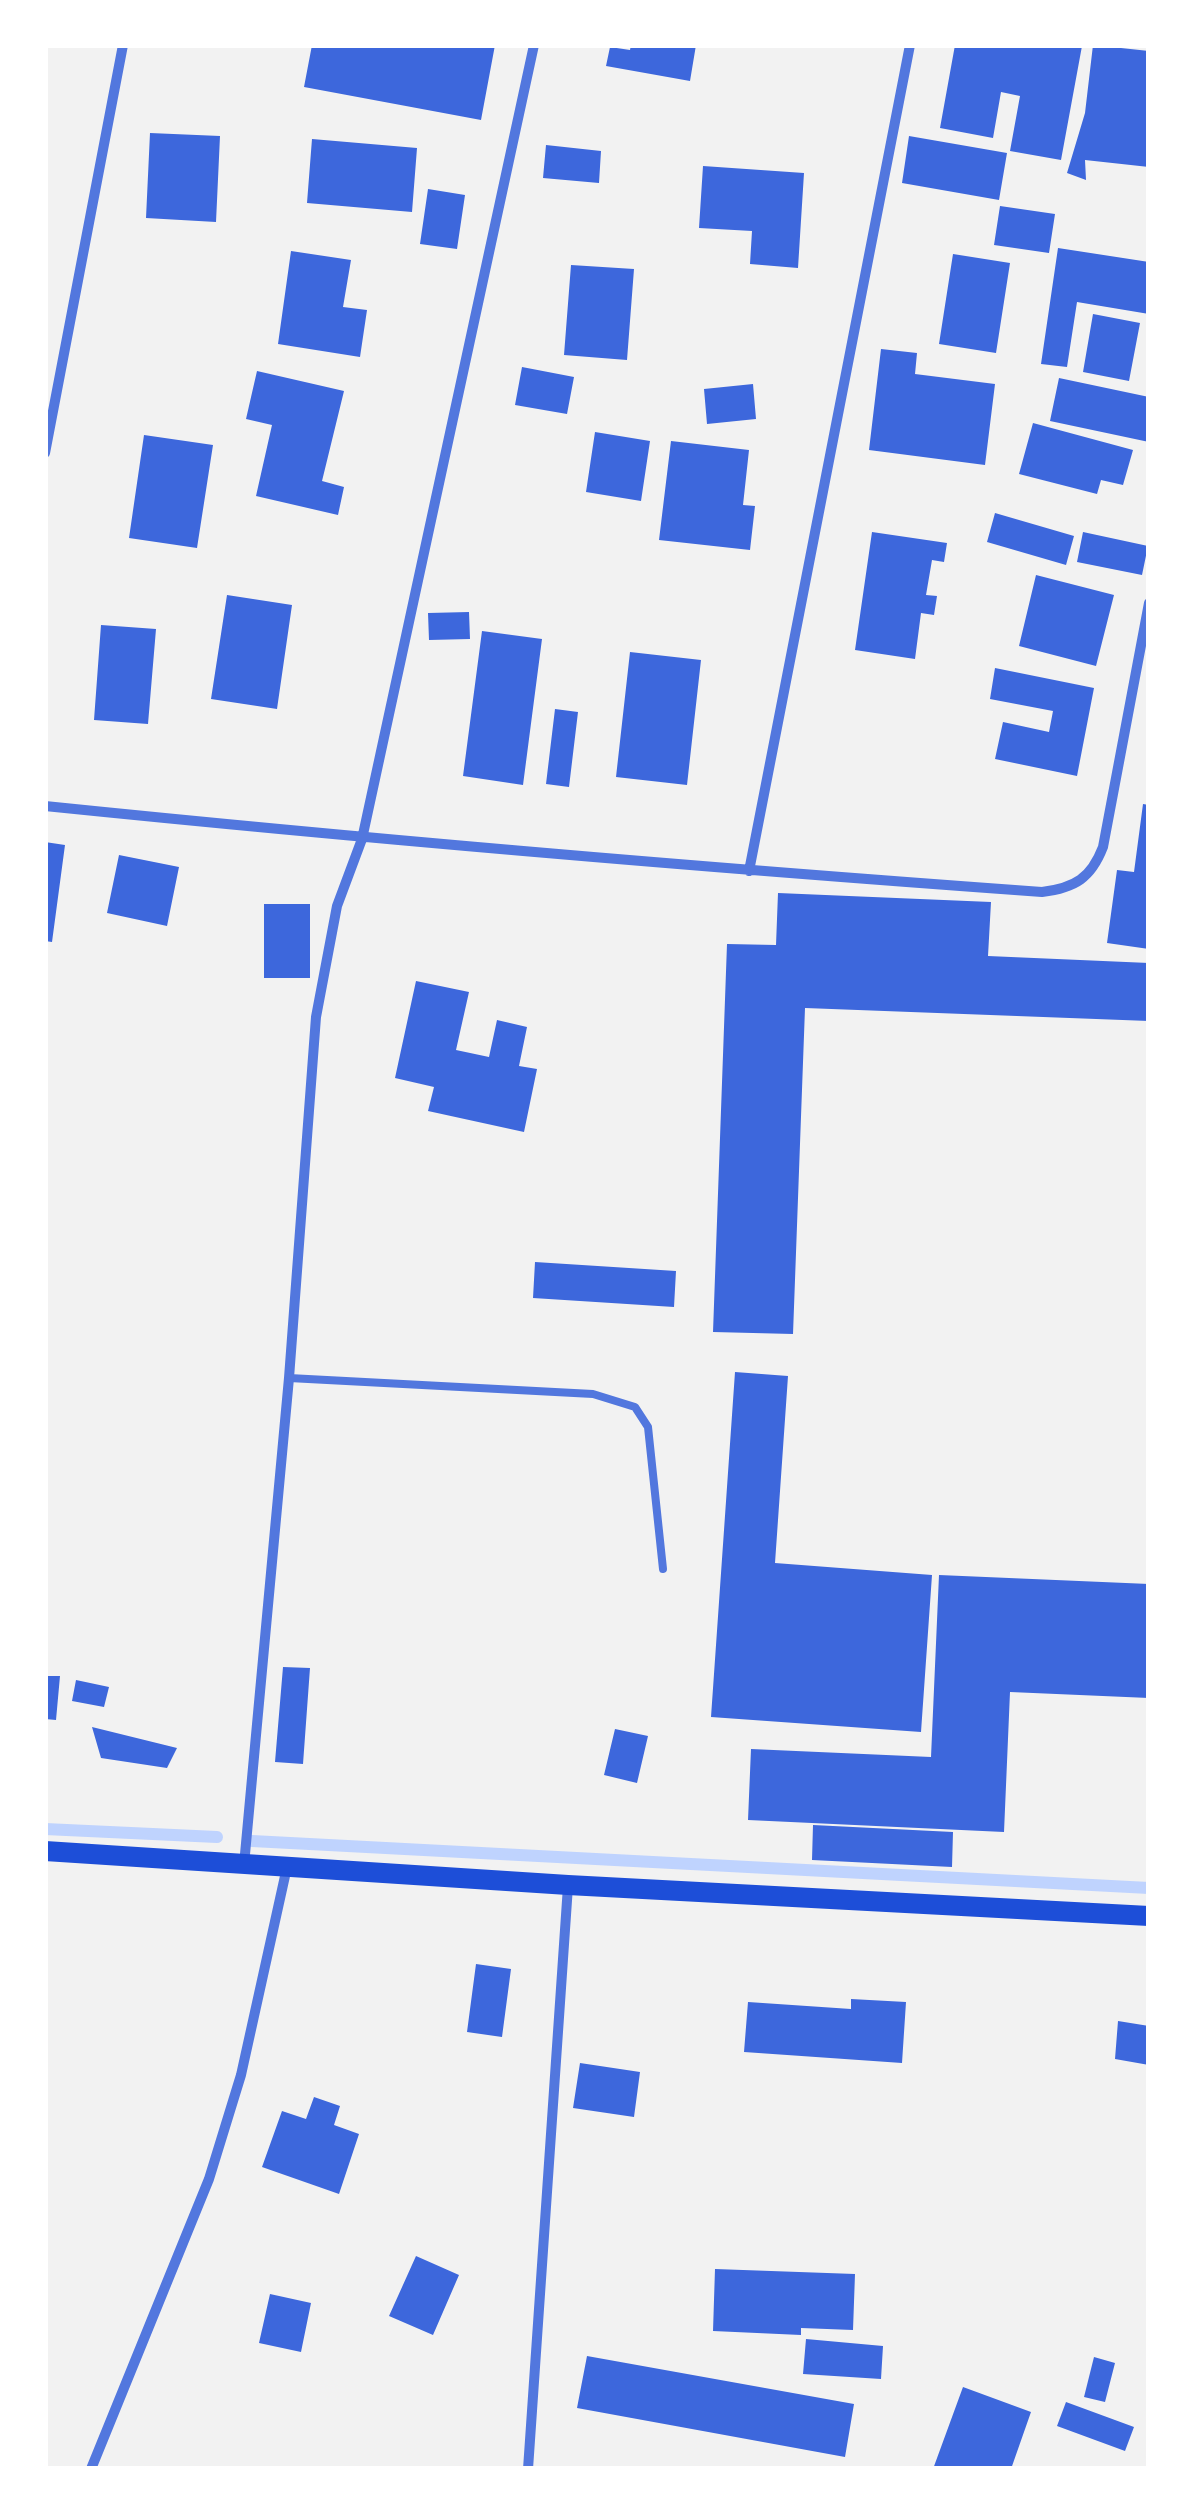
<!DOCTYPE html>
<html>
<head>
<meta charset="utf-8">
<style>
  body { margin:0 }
  #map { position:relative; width:1194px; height:2514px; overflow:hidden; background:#f2f2f2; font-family:Rubik,sans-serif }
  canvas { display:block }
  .frame { position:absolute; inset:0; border:48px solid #fff; pointer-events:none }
</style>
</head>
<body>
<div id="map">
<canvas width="1194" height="2514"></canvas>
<div class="frame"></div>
</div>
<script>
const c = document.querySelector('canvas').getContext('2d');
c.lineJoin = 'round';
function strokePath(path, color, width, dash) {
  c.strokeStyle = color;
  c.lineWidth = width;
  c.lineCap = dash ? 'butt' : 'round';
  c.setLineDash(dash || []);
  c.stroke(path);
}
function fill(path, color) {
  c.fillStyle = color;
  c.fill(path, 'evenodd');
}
strokePath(new Path2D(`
  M45,1829L217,1837
  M252,1841L1149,1888`), '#bfd3fe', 12);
fill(new Path2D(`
  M312,45H495L481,120L304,87Z
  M631,45H696L690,81L606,66L610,47L630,50Z
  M955,45L1082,46L1061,160L1010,151L1020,96L1001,92L993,138L940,128Z
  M1093,45L1149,51V167L1085,160L1086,180L1067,173L1085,113Z
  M150,133L220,136L216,222L146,218Z
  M909,136L1007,153L999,200L902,183Z
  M312,139L417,148L412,212L307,203Z
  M546,145L601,151L599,183L543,178Z
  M703,166L804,173L798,268L750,264L752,231L699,228Z
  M428,189L465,195L457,249L420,244Z
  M1000,206L1055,214L1049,253L994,245Z
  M1058,248L1149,262V314L1077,302L1067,367L1041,364Z
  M291,251L351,260L343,307L367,310L360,357L278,344Z
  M953,254L1010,263L996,353L939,344Z
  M571,265L634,269L627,360L564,355Z
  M1093,314L1140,323L1129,381L1083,372Z
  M881,349L917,353L915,374L995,384L985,465L869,450Z
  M522,367L574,377L567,414L515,405Z
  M257,371L344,391L322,481L344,487L338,515L256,496L272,425L246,419Z
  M1059,378L1149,397V442L1050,421Z
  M753,384L756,419L707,424L704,389Z
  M1033,423L1133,450L1123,485L1101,480L1097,494L1019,474Z
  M595,432L650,441L641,501L586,492Z
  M144,435L213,445L197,548L129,538Z
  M671,441L749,450L743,505L755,506L750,550L659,540Z
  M995,513L1074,536L1066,565L987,542Z
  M872,532L947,543L944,562L932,560L926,595L937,596L934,615L921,613L915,659L855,650Z
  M1083,532L1148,546L1142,575L1077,562Z
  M1036,575L1114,595L1096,666L1019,646Z
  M227,595L292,605L277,709L211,699Z
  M469,612L470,639L429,640L428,613Z
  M101,625L156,629L148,724L94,720Z
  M482,631L542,639L523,785L463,776Z
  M630,652L701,660L687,785L616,777Z
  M995,668L1094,688L1077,776L995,759L1003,722L1049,732L1053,711L990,699Z
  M555,709L578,712L569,787L546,784Z
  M1143,804L1149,805V949L1107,943L1117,870L1134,872Z
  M45,842L65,845L52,942L45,941Z
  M119,855L179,867L167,926L107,913Z
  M778,893L991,902L988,956L1149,963V1021L805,1008L793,1334L713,1332L727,944L776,945Z
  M264,904H310V978H264Z
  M416,981L469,992L456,1050L489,1057L497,1020L527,1027L519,1066L537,1069L524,1132L428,1111L434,1087L395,1078Z
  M535,1262L676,1271L674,1307L533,1298Z
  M735,1372L788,1376L775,1563L932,1575L921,1732L711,1717Z
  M939,1575L1149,1584V1698L1010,1692L1004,1832L748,1820L751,1749L931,1757Z
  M283,1667L310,1668L303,1764L275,1762Z
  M45,1676H60L56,1720L45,1719Z
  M76,1680L109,1687L104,1707L72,1701Z
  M92,1727L177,1748L167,1768L101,1758Z
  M615,1729L648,1736L637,1783L604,1775Z
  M813,1825L953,1832L952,1867L812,1860Z
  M476,1964L511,1969L502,2037L467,2032Z
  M851,1999L906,2002L902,2063L744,2052L748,2002L851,2009Z
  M1118,2021L1149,2026V2065L1115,2059Z
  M580,2063L640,2072L634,2117L573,2108Z
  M314,2097L340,2106L334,2125L359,2134L339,2194L262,2167L282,2111L306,2119Z
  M416,2256L459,2275L433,2335L389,2316Z
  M715,2269L855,2274L853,2330L801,2328V2335L713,2331Z
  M270,2294L311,2303L301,2352L259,2343Z
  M806,2339L883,2346L881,2379L803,2374Z
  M587,2356L854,2404L845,2457L577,2408Z
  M1094,2357L1115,2363L1105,2402L1084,2397Z
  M963,2387L1031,2412L1011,2469H933Z
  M1066,2402L1134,2427L1125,2451L1057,2426Z`), '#3d67dc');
strokePath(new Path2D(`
  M289,1378L593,1394L635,1407L648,1427L663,1569`), '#5277de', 8);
strokePath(new Path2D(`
  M45,453L123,45
  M45,806C377,840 709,868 1042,892C1075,888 1091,878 1103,847L1149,603
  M749,871L910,45
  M244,1865L289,1378L316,1017L337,906L362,839L534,45
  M91,2469L209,2179L241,2075L287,1867
  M528,2469L568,1886`), '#5277de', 10);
strokePath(new Path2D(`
  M45,1851L568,1885L1149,1916`), '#1d4ed8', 20);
</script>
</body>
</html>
